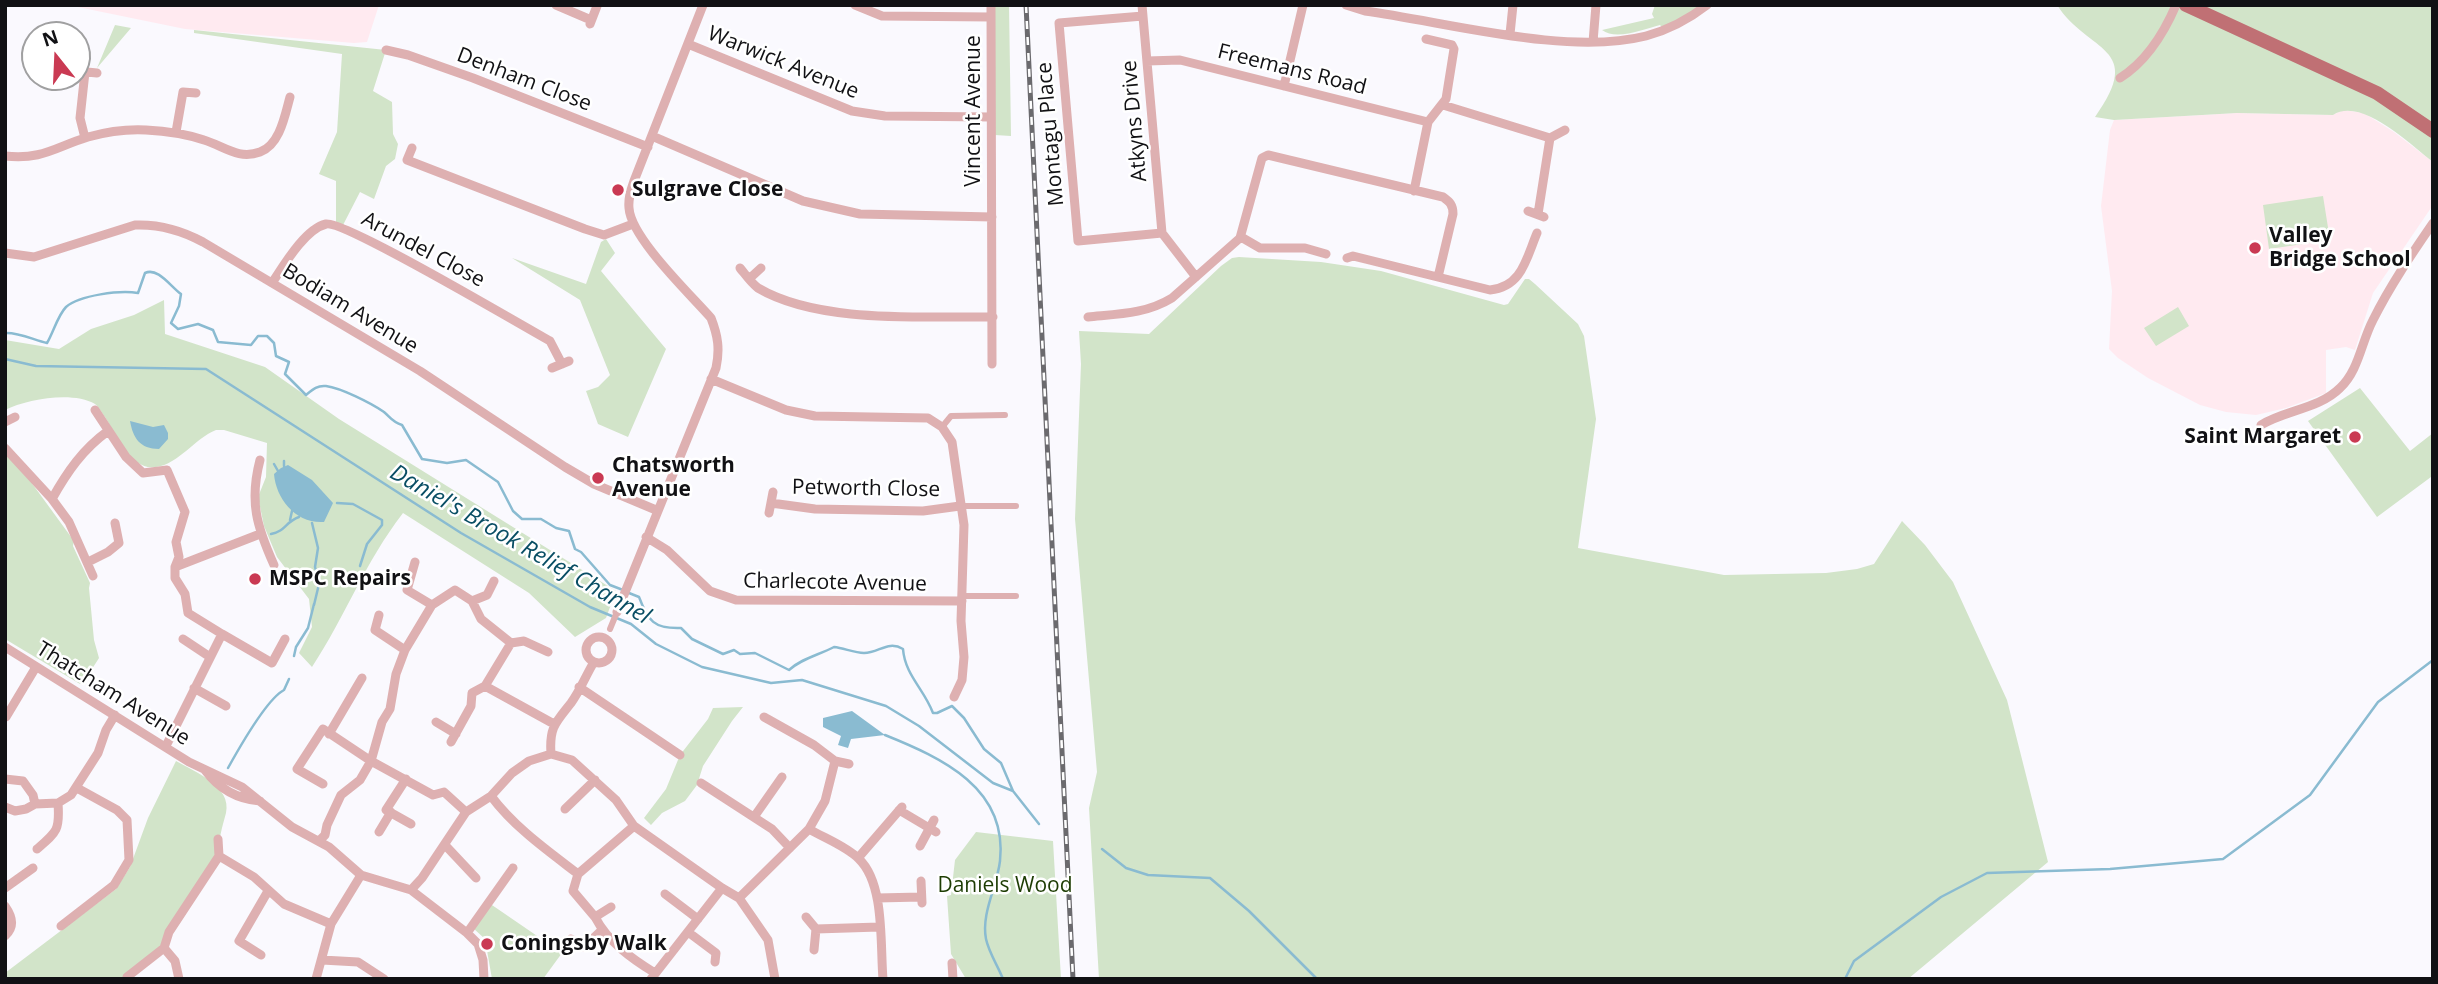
<!DOCTYPE html>
<html>
<head>
<meta charset="utf-8">
<style>
  body { margin:0 }
  #map { position:relative; width:2438px; height:984px; overflow:hidden; background:#faf9fe; font-family:"Open Sans",sans-serif }
  canvas { display:block }
  .frame { position:absolute; inset:0; border:7px solid #111114; pointer-events:none }
  .north { position:absolute; left:21px; top:21px; width:70px; height:70px; box-sizing:border-box; background:#fff; border:2px solid #a0a0a1; border-radius:50%; rotate:342deg; font-size:19px; font-weight:700; line-height:28px; text-align:center; color:#111114 }
  .north::after { content:''; display:block; margin:auto; width:24px; height:32px; background:#ca3a53; clip-path:polygon(50% 0,100% 100%,50% 72%,0 100%) }
</style>
</head>
<body>
<div id="map">
<canvas width="2438" height="984"></canvas>
<div class="frame"></div>
<div class="north">N</div>
</div>
<script>
const c = document.querySelector('canvas').getContext('2d');
c.lineJoin = 'round';
function fill(path, color) {
  c.fillStyle = color;
  c.fill(path, 'evenodd');
}
function strokePath(path, color, width, dash) {
  c.strokeStyle = color;
  c.lineWidth = width;
  c.lineCap = dash ? 'butt' : 'round';
  c.setLineDash(dash || []);
  c.stroke(path);
}
function label(font, color, halo, rows, align = 'center') {
  c.font = font + ' "Open Sans",sans-serif';
  c.lineWidth = 5;
  c.setLineDash([]);
  c.textBaseline = 'middle';
  c.strokeStyle = halo;
  c.fillStyle = color;
  for (const [text, x, y, turn = 0] of rows) {
    c.save();
    c.translate(x, y);
    c.rotate((+turn || 0) * Math.PI / 180);
    c.textAlign = isNaN(turn) ? turn : align;
    if (halo) c.strokeText(text, 0, 0);
    c.fillText(text, 0, 0);
    c.restore();
  }
}
fill(new Path2D(`
  M68,5H379L367,42L354,43L185,29Z
  M2344,110L2364,113L2394,132L2433,162V205L2373,293L2355,350L2346,347L2326,350V393L2286,408L2256,415L2226,412L2200,405L2148,378L2118,358L2109,349L2112,291L2101,206L2110,130L2114,120L2237,113L2332,115Z`), '#ffeaf0');
fill(new Path2D(`
  M993,5H1009L1011,136L995,135Z
  M1655,5H1707L1665,30L1660,25C1644,29 1616,41 1602,30L1654,18L1652,14Z
  M2057,5H2433V162C2411,145 2361,96 2333,115L2237,113L2114,120L2095,117C2146,46 2088,53 2057,5Z
  M115,25L131,28L97,68Z
  M194,30L386,50L373,91L392,102L393,134L398,144L395,159L386,166L374,199L360,192L342,227L336,225V181L319,174L337,132L342,54L194,33Z
  M2323,196L2330,240L2269,249L2263,205Z
  M606,239L615,253L601,271L666,349L628,437L598,424L586,391L598,387L610,375L580,300L512,258L586,284L601,242Z
  M1239,257L1321,262L1381,271L1504,305L1508,304L1525,279H1529L1535,284L1578,324L1584,336L1596,419L1578,548L1724,575L1826,573L1857,569L1874,564L1902,521L1925,545L1953,582L2007,700L2048,862L1908,979H1099L1089,808L1097,772L1075,519L1081,364L1079,331L1149,334L1221,266L1232,258Z
  M164,300L165,334L265,367L339,419L616,591L606,618L575,637L529,593L403,513C365,562 345,617 312,667L299,653L312,627L309,599L277,557L264,526L258,497L266,477L267,443L224,430H216C195,438 179,464 156,467C130,471 117,435 105,417C102,413 99,407 95,404C73,391 27,399 5,410V340L59,349L91,329L134,315Z
  M2178,307L2189,326L2156,346L2144,328Z
  M2360,388L2410,451L2433,433V479L2431,477L2377,517L2308,421Z
  M5,453L31,482L74,541L73,546L90,583L89,588L94,640L99,658L83,683L80,684L5,639Z
  M743,707L732,721L703,766L697,785L685,801L662,813L651,825L644,818L666,789L680,755L708,719L713,708Z
  M176,761C195,772 232,786 226,813C222,828 218,840 219,856C197,893 162,970 117,979H5V973L116,889L130,867L148,818Z
  M976,832L1053,841L1061,979H966L951,954L947,896L951,895L955,860Z
  M489,903L562,953L543,979H492L485,939L473,928Z`), '#d2e4c9');
fill(new Path2D(`
  M130,421L153,427L164,425L168,433V439L159,449C140,449 133,438 130,421Z
  M288,465L312,480L333,503L324,522C296,524 276,499 274,474L281,468Z
  M852,711L885,735L851,739L848,748L838,745L841,736L823,727V718Z`), '#8abbd1');
strokePath(new Path2D(`
  M5,333C18,332 34,340 47,343C53,333 58,315 66,307C80,295 120,290 138,293L145,273C158,267 170,286 181,294L179,306L171,323L178,329L198,324L213,330L218,342L251,345L258,336H267L274,343L276,356L289,362L285,374L306,395C312,390 317,385 326,386C341,388 371,403 384,412C391,418 392,422 402,425L422,459L447,463L466,460L498,482L513,511L522,519H541L556,528L569,531L575,549L581,552L610,585L623,590
  M5,359L36,366L206,369L461,533L590,607L631,624L656,644L702,667L771,683L802,680L886,706L919,726L993,783L1013,791
  M274,464L278,471
  M284,466V461
  M337,503L353,504L382,520V525L367,544L360,566
  M290,520L292,511
  M312,523L318,548L315,567L317,574
  M271,534C286,531 285,522 299,517
  M629,593L639,597C648,621 654,629 681,628L692,639L723,654L734,650L740,654L755,653L789,670C802,658 819,655 834,647C844,648 854,653 864,653C879,653 888,640 903,649C905,675 924,689 933,713H937L952,706L964,718L984,749L1001,763L1013,791L1039,824
  M314,605L319,584
  M294,656L296,647L308,628L314,604
  M885,735C942,758 1008,788 1000,861C997,887 981,913 986,939C989,953 998,966 1003,979
  M228,768C238,750 267,699 284,690L289,679
  M1102,849L1126,868L1148,875L1210,878L1249,911L1317,979
  M1845,979L1854,961L1941,897L1987,873L2110,869L2223,859L2310,795L2378,702L2433,660`), '#8abbd1', 2.5);
strokePath(new Path2D(`
  M942,427L951,416L1005,415
  M960,506H1016
  M961,596H1016
  M610,629L617,612`), '#deb0b1', 6);
strokePath(new Path2D(`
  M556,5L591,20
  M855,5L882,16L991,17
  M991,5L992,364
  M1142,5L1162,233
  M1346,5L1365,11C1447,22 1566,56 1646,36C1668,30 1689,19 1707,5
  M1143,16L1059,23L1078,241L1162,233
  M590,24L597,6
  M1510,34L1513,5
  M1593,42L1596,5
  M688,44L852,111L885,116L991,117
  M386,50L408,55L473,78L648,147
  M1147,61L1180,60L1428,122
  M77,71L97,73
  M2120,78C2147,61 2164,33 2176,5
  M1284,86L1303,5
  M1443,105L1550,138
  M176,132L183,92L196,93
  M652,136L803,201L860,214L992,217
  M85,138L80,118L85,72
  M412,148L407,160L585,229L604,235L633,224
  M5,156C43,160 55,147 88,137C106,132 127,129 146,130C166,131 186,134 204,140C224,146 238,160 260,152C280,145 285,115 290,97
  M1414,191L1428,122L1446,99L1454,49L1452,45L1426,39
  M1528,211L1544,217
  M1538,214L1550,138L1565,130
  M1162,233L1196,277
  M1241,237L1260,248H1305L1326,254
  M5,253L34,257L135,225C160,224 181,230 203,242L420,371L565,467L594,484L656,510
  M1347,258L1353,256L1490,290C1522,287 1526,259 1537,233
  M740,268C745,274 751,283 758,288C819,324 923,316 993,317
  M749,279L761,268
  M272,283C284,265 305,229 326,224C344,220 521,325 550,341L562,364
  M1088,317C1118,314 1146,314 1172,298L1240,238L1262,158L1268,155L1443,197C1450,202 1453,205 1453,214L1438,277
  M552,368L569,361
  M711,379L786,410L815,416L928,418L942,427L952,442L964,525L961,621L964,657L962,680L954,697
  M95,410L126,457L143,473L167,470L185,512L176,542L179,557L175,567V578L185,594L188,613L222,634L166,746
  M5,422L15,417
  M2261,425C2285,410 2319,409 2340,388C2359,370 2361,343 2373,320C2390,286 2411,255 2433,223
  M5,448L52,499C67,472 83,449 108,431
  M260,460C249,502 257,527 274,565
  M52,499L69,522L93,576
  M771,503L815,509L923,511L960,506
  M769,513L773,492
  M646,537L667,550L710,591L736,600L962,601
  M88,562L108,552L119,543L115,523
  M415,562L407,590L432,605
  M175,567L260,534
  M472,601L487,595L494,581
  M617,612L716,368C720,349 718,336 711,318C690,294 631,238 629,208C628,198 631,190 634,181L703,5
  M379,615L375,630L405,650
  M222,634L272,663L285,639
  M586 650a13 13 0 1 1 26 0a13 13 0 1 1-26 0Z
  M183,639L210,657
  M511,643L524,641L548,652
  M5,647L189,762L242,787L292,827L329,847L361,875L411,890L467,933L478,944L483,960L484,979
  M579,687L680,755
  M194,688L226,706
  M6,717L36,667
  M436,722L456,734
  M329,734L362,678
  M451,742L471,706L472,693L485,686
  M551,754C549,727 556,722 571,703C580,691 586,675 594,662
  M835,761L849,764
  M205,770C219,789 236,799 260,801
  M5,779L23,781L33,795L35,804
  M406,779L386,810L411,824
  M701,783L772,829L790,848
  M323,784L297,769L323,729L371,761L433,795L444,792L466,812
  M491,796C514,827 548,851 578,874
  M5,807L15,811L26,809L35,804L58,803L71,795L98,753L106,730L115,715
  M565,809L595,780
  M899,810L936,832
  M754,817L782,777
  M809,829C824,838 846,846 859,859C885,884 880,944 883,979
  M379,832L391,812
  M319,841L325,835L327,825L341,795L360,780L371,761L382,722L390,709L396,674L405,650L432,605L455,590L472,601L481,619L511,643L485,686L554,724
  M445,845L476,878
  M920,846L934,820
  M37,849C57,832 60,830 58,803
  M219,856L254,877L284,904L331,924
  M858,858L902,807
  M578,874L634,826
  M578,874L573,891L595,917L611,907
  M921,881L922,903
  M5,888L33,868
  M411,890L422,878L466,812L491,796L512,773L529,761L551,754L572,760L616,800L634,826L722,888L739,898L768,940L775,979
  M665,894L698,919
  M739,898L809,829L825,801L835,761L814,745L764,717
  M877,898L921,897
  M5,906C12,916 15,927 5,936
  M595,917C608,942 632,959 655,973
  M806,917L816,929L814,950
  M61,926L114,885L129,860L127,820L117,810L77,788
  M816,929L879,927
  M688,932L716,953L715,962
  M467,933L513,868
  M571,939L584,947L602,930
  M164,948L175,961L179,979
  M261,955L239,941L268,891
  M322,960L358,962L384,979
  M952,963L953,979
  M127,977L164,948L169,932L219,856L218,839
  M316,979L331,924L361,875
  M651,979L722,888`), '#deb0b1', 9);
strokePath(new Path2D(`
  M2186,5L2377,93L2433,131`), '#c07074', 14);
const rail = new Path2D(`
  M1026,5L1073,979`);
strokePath(rail, '#6b6a6e', 5);
strokePath(rail, '#fff', 2.5, [8]);
for (const [x, y, r, color] of [
  [618,190,7,"#ca3a53"],
  [2255,248,7,"#ca3a53"],
  [2355,437,7,"#ca3a53"],
  [598,478,7,"#ca3a53"],
  [255,579,7,"#ca3a53"],
  [487,944,7,"#ca3a53"]
]) {
  const dot = new Path2D();
  dot.arc(x, y, r, 0, 2 * Math.PI);
  c.fillStyle = color;
  c.fill(dot);
  strokePath(dot, '#fff', 2.5);
}
label('21px', '#111114', '#fff', [
  ["Warwick Avenue",783,63,22],
  ["Freemans Road",1292,70,14],
  ["Denham Close",524,80,21],
  ["Vincent Avenue",974,111,-90],
  ["Atkyns Drive",1135,121,-95],
  ["Montagu Place",1051,134,-95],
  ["Arundel Close",423,250,28],
  ["Bodiam Avenue",350,309,31],
  ["Petworth Close",866,489,1],
  ["Charlecote Avenue",835,583,1],
  ["Thatcham Avenue",113,694,32]
]);
label('bold 21px', '#111114', '#fff', [
  ["Sulgrave Close",632,190],
  ["Valley",2269,236],
  ["Bridge School",2269,260],
  ["Saint Margaret",2341,437,"right"],
  ["Chatsworth",612,466],
  ["Avenue",612,490],
  ["MSPC Repairs",269,579],
  ["Coningsby Walk",501,944]
], 'left');
label('21px', '#1d3c03', '#fff', [
  ["Daniels Wood",1005,886]
]);
label('italic 23px', '#094e64', '#fff', [
  ["Daniel's Brook Relief Channel",520,545,30]
]);
</script>
</body>
</html>
